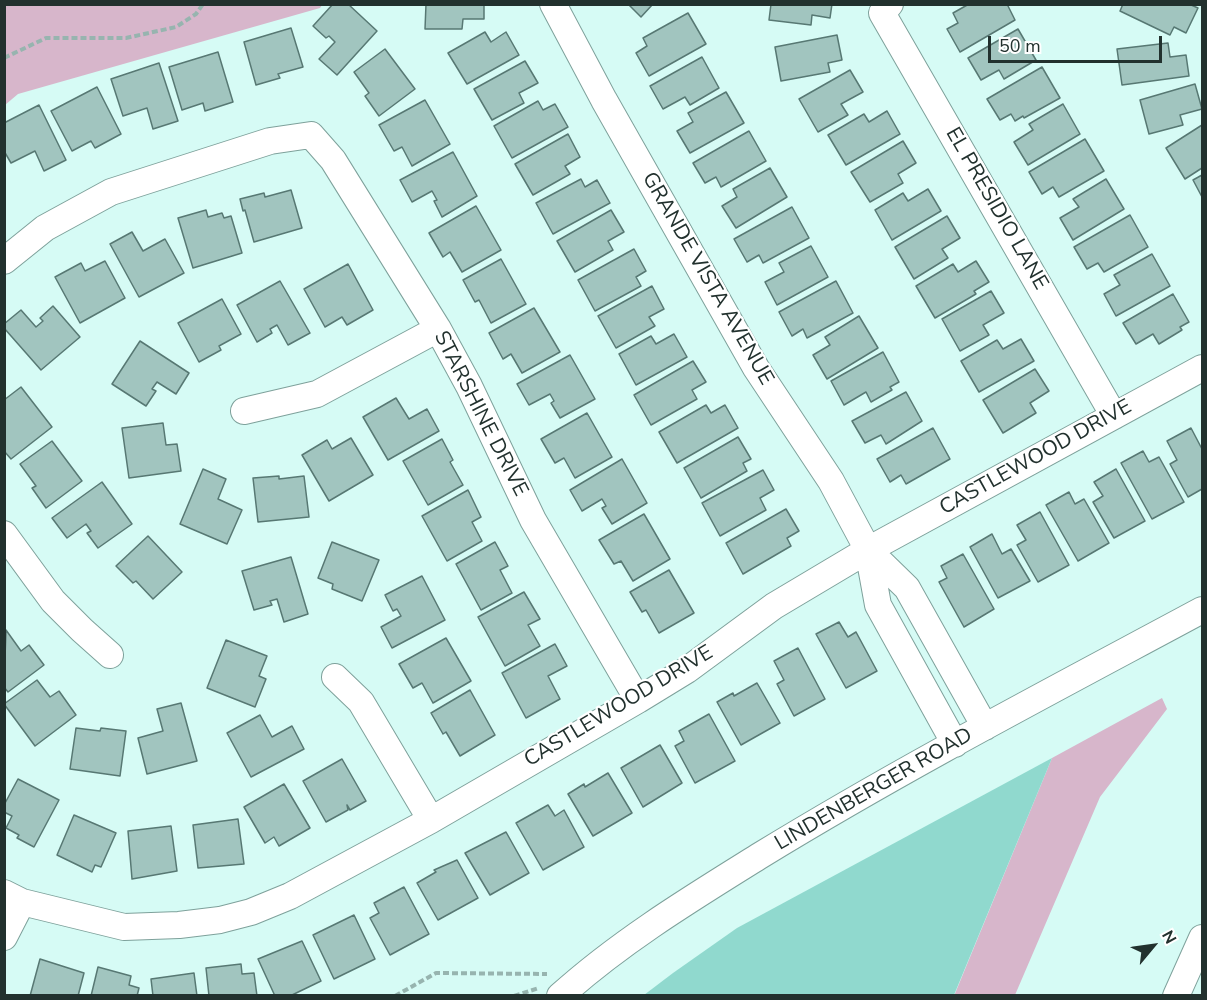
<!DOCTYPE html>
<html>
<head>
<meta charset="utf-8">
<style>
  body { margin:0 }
  #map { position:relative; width:1207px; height:1000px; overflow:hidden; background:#d6fbf5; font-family:"Nunito Sans",sans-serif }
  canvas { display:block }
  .frame { position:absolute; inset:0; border:6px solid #22312e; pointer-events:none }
  .north { position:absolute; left:1123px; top:916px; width:60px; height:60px; -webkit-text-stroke:4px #fff; paint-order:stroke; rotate:61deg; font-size:16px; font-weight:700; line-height:24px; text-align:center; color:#22312e }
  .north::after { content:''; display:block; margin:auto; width:21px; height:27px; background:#22312e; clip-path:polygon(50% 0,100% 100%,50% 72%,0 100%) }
  .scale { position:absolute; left:988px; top:36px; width:174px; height:27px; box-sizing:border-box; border:3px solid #22312e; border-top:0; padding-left:8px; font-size:18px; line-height:21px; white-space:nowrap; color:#22312e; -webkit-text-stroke:4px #fff; paint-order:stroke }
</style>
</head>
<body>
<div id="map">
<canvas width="1207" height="1000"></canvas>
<div class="frame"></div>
<div class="north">N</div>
<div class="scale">50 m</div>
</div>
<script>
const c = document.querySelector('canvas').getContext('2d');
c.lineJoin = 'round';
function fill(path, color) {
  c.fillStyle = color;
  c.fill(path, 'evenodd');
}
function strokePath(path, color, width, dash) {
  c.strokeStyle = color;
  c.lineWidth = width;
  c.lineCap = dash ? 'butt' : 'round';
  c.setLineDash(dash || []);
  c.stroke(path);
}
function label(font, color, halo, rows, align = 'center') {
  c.font = font + ' "Nunito Sans",sans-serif';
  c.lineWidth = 4.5;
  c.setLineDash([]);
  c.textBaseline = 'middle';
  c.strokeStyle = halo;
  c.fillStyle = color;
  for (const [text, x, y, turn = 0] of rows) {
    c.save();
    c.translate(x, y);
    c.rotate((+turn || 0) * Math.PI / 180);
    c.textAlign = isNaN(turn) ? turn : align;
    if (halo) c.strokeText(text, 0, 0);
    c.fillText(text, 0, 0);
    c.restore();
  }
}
fill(new Path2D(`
  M5,4H322V5L320,8L18,94L5,105Z
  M1162,698L1167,709L1100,797L1015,995L954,996L1052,758Z`), '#d7b6cb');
fill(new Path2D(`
  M1052,758L954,995H644L673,973L737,928Z`), '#90d9ce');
const building = new Path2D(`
  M333,4H348L377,31L337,75L319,59L335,42L329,36L326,38L313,26Z
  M426,4H484V19H463L462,29H425Z
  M628,4H653L641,17Z
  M771,4H832L830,18L812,15L811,25L769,20Z
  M969,4H1007L1015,20L960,52L947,29L958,23L953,13Z
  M1123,4H1189L1198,8L1186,33L1174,27L1170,35L1120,11Z
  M688,13L706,44L649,76L636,53L647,46L643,38Z
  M291,28L303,67L278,74L280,78L256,85L244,42Z
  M1018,29L1036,60L1004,79L999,70L981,80L968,58Z
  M485,32L491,42L506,32L519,55L467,84L448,53Z
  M837,35L842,60L828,63L830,72L781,81L775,47Z
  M1168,43L1170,57L1186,55L1189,76L1122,85L1117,49Z
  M385,49L415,89L379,116L365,96L369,93L354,72Z
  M218,52L233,102L205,111L203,103L182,110L169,67Z
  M702,57L719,88L690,105L685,97L663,109L650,86Z
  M525,61L538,83L519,93L524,103L492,120L474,89Z
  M159,63L178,121L153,129L147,108L123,116L111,79Z
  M1042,67L1060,98L1024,118L1023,116L1015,121L1011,114L1000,120L987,99Z
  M850,70L863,92L841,104L848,115L818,132L799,99Z
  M1195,84L1202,109L1180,115L1183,125L1149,134L1140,100Z
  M97,87L121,134L95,148L91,141L72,151L51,111Z
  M726,92L744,123L690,153L677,131L693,122L688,113Z
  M425,100L450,144L412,166L402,147L394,151L379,125Z
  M538,101L543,110L555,104L568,127L512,158L494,126Z
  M1063,104L1080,134L1028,165L1014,142L1033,130L1029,124Z
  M39,105L66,160L44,171L35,151L11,163L4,151V123Z
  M887,111L900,134L846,165L828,135L864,114L869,122Z
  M1202,125V168L1185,179L1166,148Z
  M749,131L766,161L721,187L716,177L705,183L693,163Z
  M568,134L580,157L565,166L570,174L533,195L515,164Z
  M1085,139L1104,171L1059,197L1053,187L1042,194L1029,172Z
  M903,141L916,163L898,174L903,183L870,202L851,172Z
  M453,152L477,196L442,217L434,201L437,200L432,191L412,202L400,180Z
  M770,168L787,197L736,228L722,206L737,197L733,189Z
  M1202,175V197L1193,180Z
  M581,179L585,187L597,180L610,203L553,234L536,203Z
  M1106,179L1124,209L1073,240L1060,218L1079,207L1073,199Z
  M928,189L941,211L892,240L875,210L903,193L908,201Z
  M291,190L302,228L254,242L245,210L243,211L240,199L264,193L265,197Z
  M476,206L501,250L462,272L450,252L443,257L429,233Z
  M792,207L809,238L763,263L759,255L747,262L734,239Z
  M206,210L208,217L222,213L224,218L231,216L242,253L193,268L178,218Z
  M611,210L624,232L608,241L613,250L575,272L557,241Z
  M1130,215L1148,247L1104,272L1098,263L1087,269L1074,247Z
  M947,216L960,238L942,249L948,258L914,279L895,247Z
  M132,232L143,251L165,239L184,273L139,297L110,244Z
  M811,246L828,277L777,305L765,282L784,272L779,263Z
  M634,249L646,271L636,277L641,286L595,311L578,280Z
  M1152,254L1170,286L1116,316L1104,294L1120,285L1114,275Z
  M501,259L526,304L491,323L479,300L475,302L463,280Z
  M105,261L125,298L80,323L55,277L81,263L85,271Z
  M976,261L989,282L974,291L976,294L935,318L916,286L953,264L958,272Z
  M348,264L373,310L347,325L342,317L325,327L304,289Z
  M280,281L310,333L288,345L277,325L270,329L272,333L257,342L237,305Z
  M836,281L853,313L807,338L803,329L792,336L779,312Z
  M652,286L664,309L649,317L655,326L616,348L598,316Z
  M991,291L1004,313L983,325L989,335L960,351L942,319Z
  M1173,294L1189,322L1180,327L1182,330L1159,344L1153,334L1136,344L1123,323Z
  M222,299L241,334L219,346L221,350L199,362L178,323Z
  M53,306L80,337L41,370L4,328V324L21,310L36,327L43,321L40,318Z
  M534,308L560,352L522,373L511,354L503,359L489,333Z
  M859,316L878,348L827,379L813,355L830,345L825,337Z
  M674,334L687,357L636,385L619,354L651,336L656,344Z
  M1021,339L1034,361L979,392L961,361L997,340L1003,349Z
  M140,341L189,373L176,394L157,382L152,389L156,391L146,406L112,384Z
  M883,352L899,382L890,387L892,390L871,402L866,392L844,405L831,381Z
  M570,355L595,399L560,418L551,403L554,401L550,394L529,405L517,384Z
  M693,361L706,382L692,390L697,399L651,425L634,395Z
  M1035,369L1049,391L1030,403L1036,413L1003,433L983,400Z
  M21,387L52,427L11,459L4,451V400Z
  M906,392L922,421L886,444L881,435L865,443L852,421Z
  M396,398L409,419L427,409L439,431L388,460L363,417Z
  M706,405L711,413L725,405L738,428L677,463L659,432Z
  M587,413L612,457L575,478L564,458L555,463L541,439Z
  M163,423L166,445L177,444L181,471L129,478L122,428Z
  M933,428L950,459L906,484L901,475L890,482L877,459Z
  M1191,428L1202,449V489L1188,497L1170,464L1177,460L1167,441Z
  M738,437L751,459L743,463L747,471L701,498L684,468Z
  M351,438L373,475L329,501L302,455L327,440L332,449Z
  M442,439L453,460L450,462L463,485L428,505L403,461Z
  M52,441L82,481L46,508L32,488L36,486L20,464Z
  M1143,451L1149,462L1159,457L1184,502L1152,519L1121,463Z
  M622,459L647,503L612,524L602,508L606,506L602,499L582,511L570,490Z
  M203,469L226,479L218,499L242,510L227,544L180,524Z
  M1116,469L1145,521L1114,538L1093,502L1103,496L1094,482Z
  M763,470L774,490L760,498L766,510L720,536L702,503Z
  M279,476V479L304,476L309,517L258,522L253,478Z
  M102,482L132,524L98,548L87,533L91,531L86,524L67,538L52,518Z
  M468,490L481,517L472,522L482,541L447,561L422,516Z
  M1069,492L1075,504L1084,499L1109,543L1078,561L1046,505Z
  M786,509L799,531L787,538L791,546L743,574L726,543Z
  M1040,512L1069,565L1038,582L1017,545L1026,540L1017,525Z
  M644,514L670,559L633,581L621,561L614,564L599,540Z
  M992,534L1002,554L1011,549L1030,581L998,598L970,547Z
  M148,536L182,572L153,599L136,581L133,583L116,566Z
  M332,542L379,560L362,601L332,589L333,584L318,578Z
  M495,542L508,566L500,570L512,593L481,610L456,564Z
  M963,554L994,609L964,627L939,582L947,578L941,566Z
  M291,557L308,614L284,622L277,599L270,601L272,605L254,610L242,571Z
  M669,570L694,613L659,633L646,610L642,612L630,592Z
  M422,576L445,620L392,648L381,627L401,616L397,609L393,611L385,595Z
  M524,592L540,619L528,625L540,646L505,666L478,617Z
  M839,622L848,637L856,632L877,671L846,688L816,634Z
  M6,630L21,651L29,645L44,665L8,692L4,687Z
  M446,638L471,681L433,703L422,683L413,688L399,664Z
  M226,640L267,656L259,676L266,679L255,707L207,688Z
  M555,644L567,666L548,676L560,699L526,718L502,673Z
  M798,648L825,699L794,716L777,684L784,680L774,661Z
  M37,680L50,697L59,691L76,715L35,746L4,704Z
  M757,683L780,723L741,745L717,702L733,693L734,696Z
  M470,690L495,735L460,756L446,732L443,734L431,713Z
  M181,703L197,761L147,774L138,738L163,731L157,709Z
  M709,714L735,761L695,783L675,746L684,741L679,731Z
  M260,715L272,737L292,726L304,749L251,777L227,733Z
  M76,728L100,731L101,728L126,731L120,776L70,769Z
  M660,745L682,783L643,807L621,768Z
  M342,759L366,801L350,810L347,805L348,810L326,822L303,781Z
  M608,773L632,813L593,836L568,794L584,784L585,787Z
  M18,779L59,800L34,847L17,838L19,835L6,828L12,816L4,812V805Z
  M284,784L310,828L279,846L274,837L265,843L244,807Z
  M548,805L555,816L564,810L584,847L543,870L516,823Z
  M74,815L116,833L101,867L95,865L92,872L57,855Z
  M238,819L244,864L198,868L193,825Z
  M171,826L177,871L132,879L128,831Z
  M506,832L529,873L490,895L465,853Z
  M457,860L478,898L438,920L417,883L436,872L434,870Z
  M404,887L429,934L390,955L370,918L379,913L374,903Z
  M354,915L375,959L334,979L313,935Z
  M302,941L321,981L290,996H275L258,959Z
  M40,959L84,973L78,996H30Z
  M241,964L242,974L254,973L257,996H209L206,968Z
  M98,967L131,976L129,985L139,988L137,996H91Z
  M194,973L197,996H153L151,979Z`);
fill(building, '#a1c5bf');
strokePath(building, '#577873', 1.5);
const minor = new Path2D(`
  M553,4L604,100L756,368L831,481L868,550L907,588L985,727
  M890,4L882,13L1114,416
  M4,261L45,228L111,192L270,141L311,135L333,160L438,329L469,386L533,520L638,700
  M244,411L317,394L438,329
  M4,534L53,601L82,630L110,655
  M868,550L878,605L955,744
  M335,677L361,702L431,820
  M4,893L22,902L124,927L179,925L220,920L251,912L290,896L431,820L638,700L687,670L774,606L868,550L1202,368
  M4,937L22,902
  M560,996C621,941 692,898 761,855C905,767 1055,689 1202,610
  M1176,996L1202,938`);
strokePath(minor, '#7ea19b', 28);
strokePath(new Path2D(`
  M4,58L46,38H126L176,27L196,14L203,4
  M395,996L436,973L547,974
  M514,996L539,988`), '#97b4af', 4, [6, 3]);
strokePath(minor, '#fff', 26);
label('21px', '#22312e', '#fff', [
  ["EL PRESIDIO LANE",996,209,60],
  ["GRANDE VISTA AVENUE",707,279,60],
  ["STARSHINE DRIVE",480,414,63],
  ["CASTLEWOOD DRIVE",1036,458,-29],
  ["CASTLEWOOD DRIVE",619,707,-31],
  ["LINDENBERGER ROAD",874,790,-30]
]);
</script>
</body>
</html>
